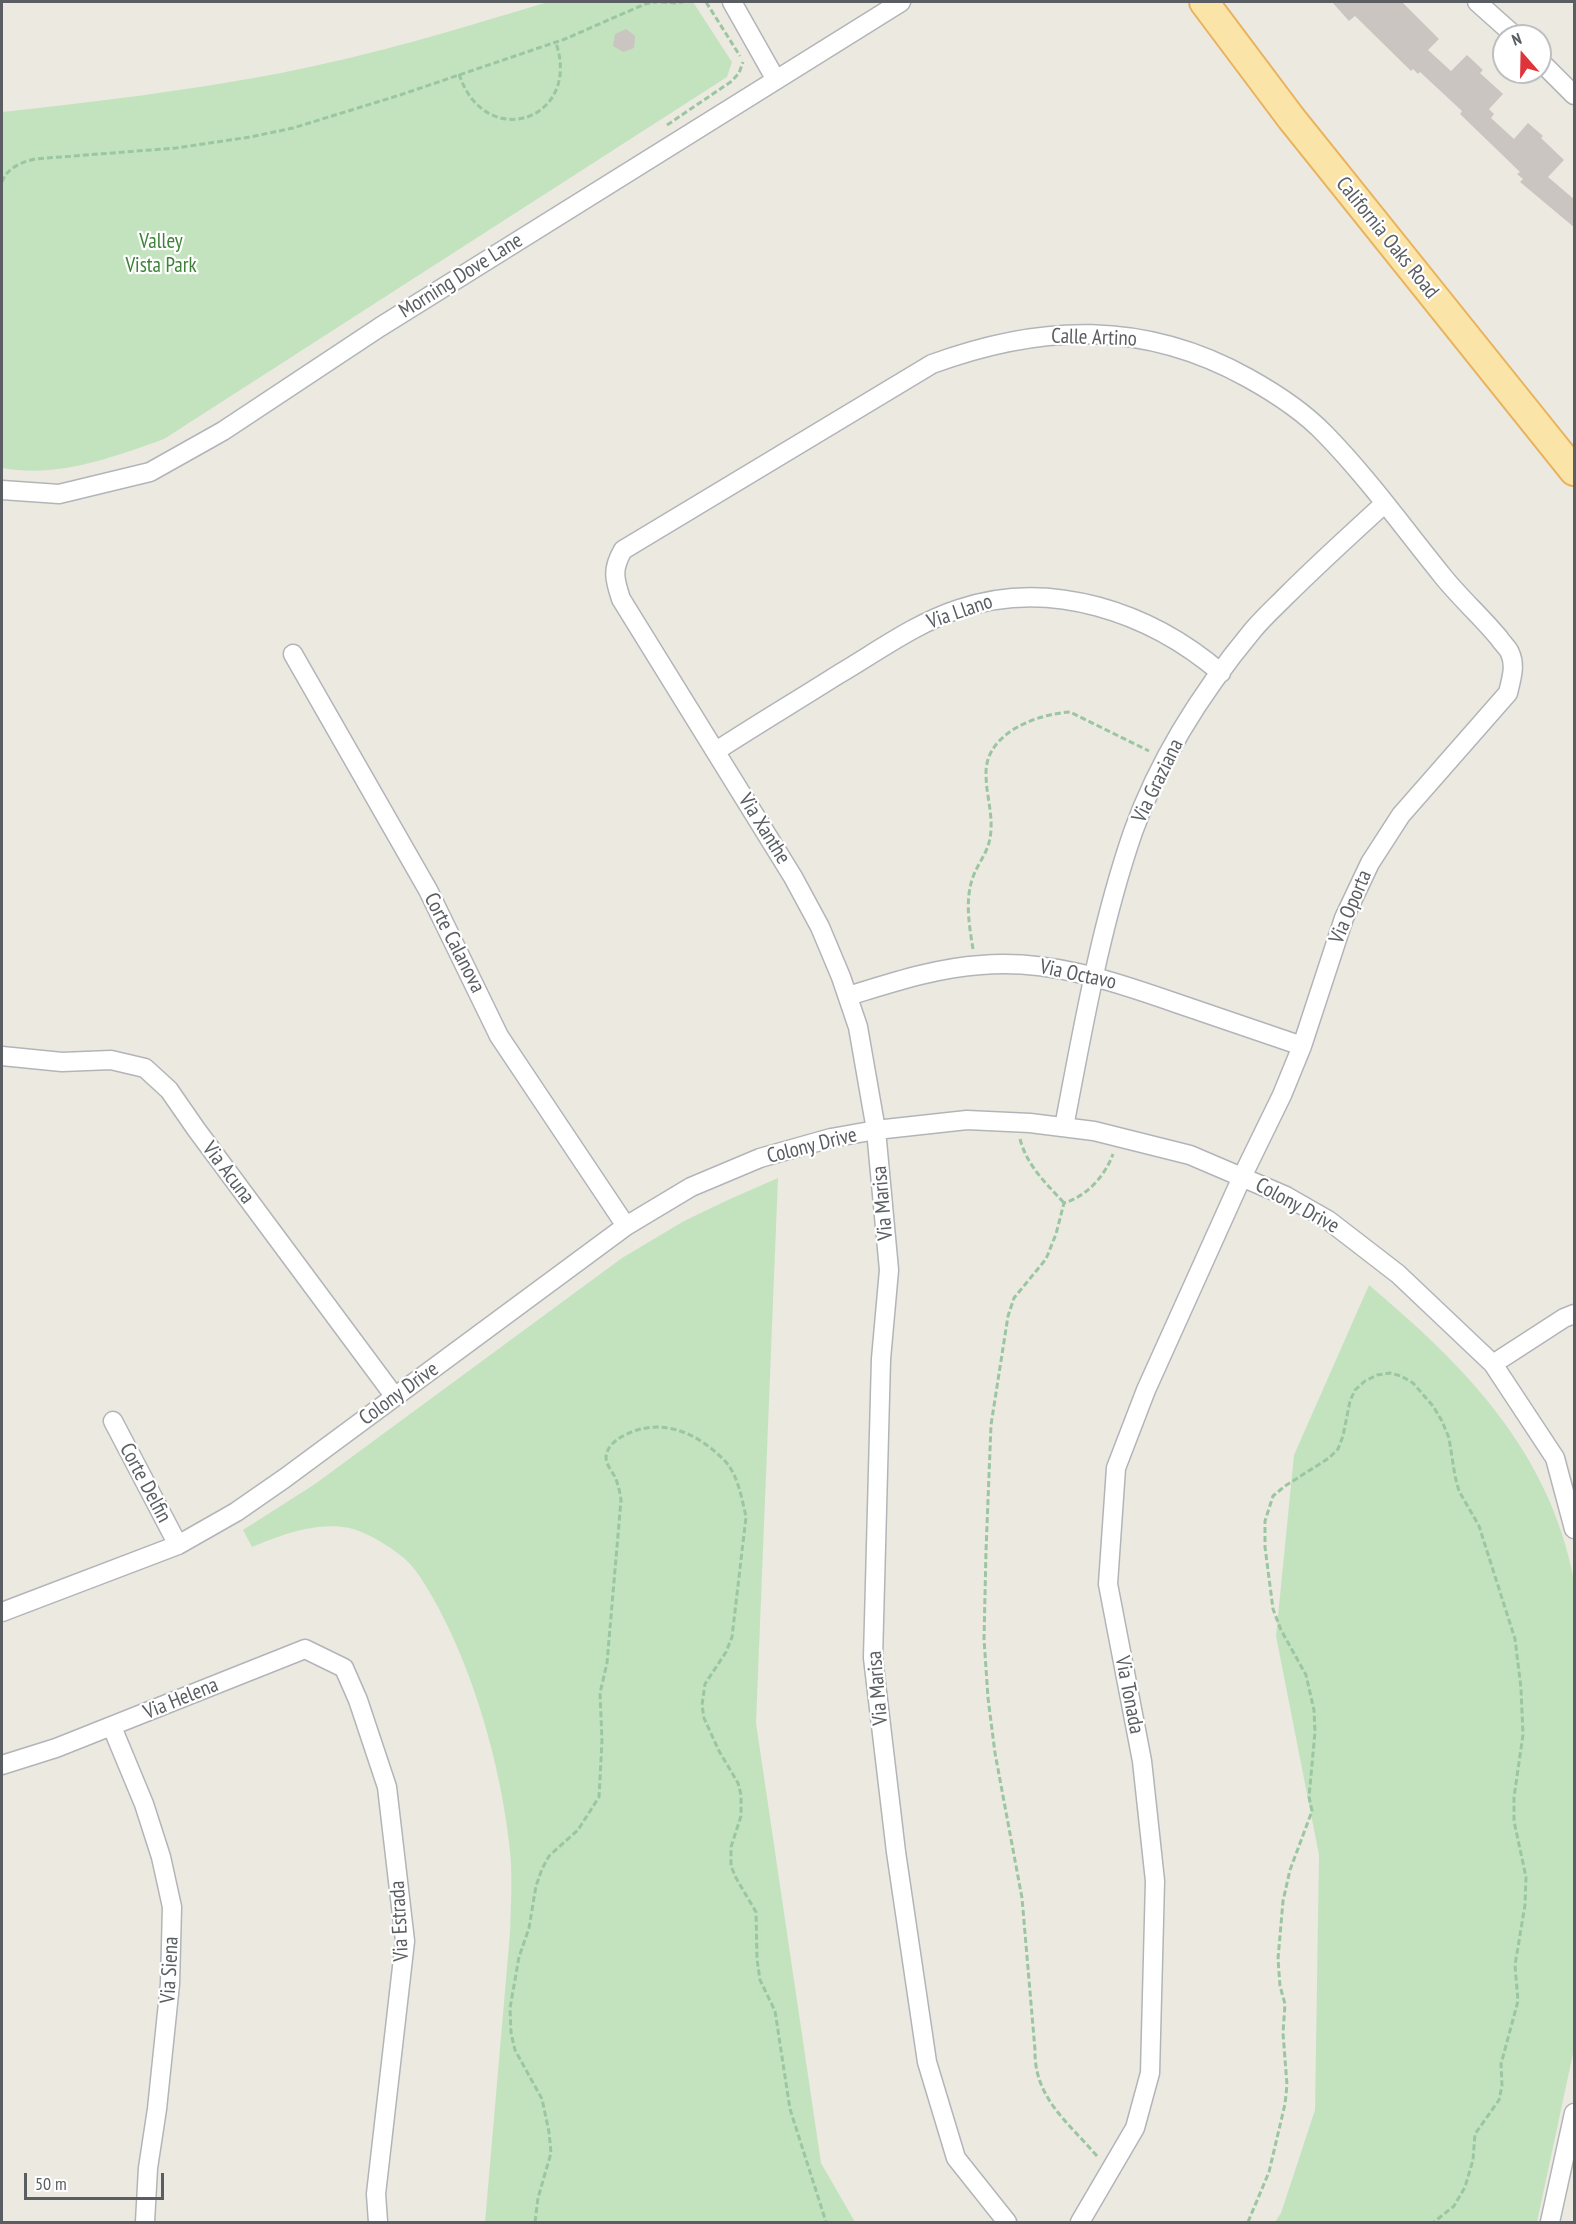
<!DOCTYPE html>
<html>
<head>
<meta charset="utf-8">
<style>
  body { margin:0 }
  #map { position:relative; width:1576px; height:2224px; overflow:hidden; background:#ece9e1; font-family:"PT Sans Narrow",sans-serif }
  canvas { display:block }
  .frame { position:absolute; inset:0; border:3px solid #5a5e62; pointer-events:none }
  .north { position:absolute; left:1492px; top:24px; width:60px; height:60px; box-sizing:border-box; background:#fff; border:2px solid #bdbfc0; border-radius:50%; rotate:340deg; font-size:16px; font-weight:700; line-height:24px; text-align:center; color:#5a5e62 }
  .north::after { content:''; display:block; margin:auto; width:21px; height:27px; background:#df343a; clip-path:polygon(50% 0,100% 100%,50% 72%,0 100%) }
  .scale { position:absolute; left:24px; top:2173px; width:140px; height:27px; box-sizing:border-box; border:3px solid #5a5e62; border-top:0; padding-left:8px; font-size:18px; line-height:21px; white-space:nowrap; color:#5a5e62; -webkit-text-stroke:4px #fff; paint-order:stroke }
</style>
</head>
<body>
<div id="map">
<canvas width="1576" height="2224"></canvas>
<div class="frame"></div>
<div class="north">N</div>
<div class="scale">50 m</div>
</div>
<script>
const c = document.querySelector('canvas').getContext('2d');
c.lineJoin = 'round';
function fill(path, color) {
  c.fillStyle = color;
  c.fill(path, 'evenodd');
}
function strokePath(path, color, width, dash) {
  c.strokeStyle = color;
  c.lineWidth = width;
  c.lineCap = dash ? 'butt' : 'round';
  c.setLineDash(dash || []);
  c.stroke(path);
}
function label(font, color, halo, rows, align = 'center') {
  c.font = font + ' "PT Sans Narrow",sans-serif';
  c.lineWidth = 4.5;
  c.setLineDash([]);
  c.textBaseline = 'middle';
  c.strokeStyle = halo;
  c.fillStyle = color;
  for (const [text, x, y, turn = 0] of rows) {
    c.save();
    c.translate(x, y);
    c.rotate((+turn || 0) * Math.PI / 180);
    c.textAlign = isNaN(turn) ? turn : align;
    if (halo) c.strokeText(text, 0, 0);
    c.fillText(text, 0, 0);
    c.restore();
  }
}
fill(new Path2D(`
  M548,2H693L732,62L727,77L164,439C111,458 58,478 2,468V112C94,102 185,91 276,74C369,56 459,29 548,2Z
  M778,1178L756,1723L821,2163L855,2222H485L510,1933C511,1903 513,1872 509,1842C500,1765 475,1676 438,1607C430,1593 422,1578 411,1565C400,1552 366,1531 349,1528C318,1521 280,1535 252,1547L243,1530L315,1484L622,1258L684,1221L730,1199Z
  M1369,1285C1466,1367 1549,1451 1574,1580V2049L1537,2222H1275L1281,2213L1315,2110L1319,1855L1276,1636L1294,1455Z`), '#c3e3bf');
fill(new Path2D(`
  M1332,2H1402L1439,39L1428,50L1451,71L1467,55L1483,70L1480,73L1503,94L1489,109L1494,114L1491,118L1514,139L1528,123L1543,136L1541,138L1564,160L1548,177L1575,200V228L1520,182L1523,179L1517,174L1520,172L1460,114L1462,111L1420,72L1418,74L1413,69L1411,71L1355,16L1349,21Z
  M626,29L635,36L634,48L623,52L613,46L615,34Z`), '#cac5c1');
const street = new Path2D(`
  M732,2L776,80
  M1477,2L1515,36
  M1540,61L1574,95
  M2,490L59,494L150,472L223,431L380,327L901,2
  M293,654L428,890L499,1036L626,1226
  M716,751C756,725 798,700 839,674C878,651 916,623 959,609C1050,578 1150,612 1221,673
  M848,996C891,983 935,968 981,965C1049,959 1113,981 1176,1003C1218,1017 1260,1032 1302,1046
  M2,1056L62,1062L111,1060L145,1068L169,1090L196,1129L395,1397
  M1064,1127C1083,1028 1100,928 1133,832C1159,759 1204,689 1253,630C1263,618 1274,608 1285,597C1317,565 1350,535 1384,504
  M1493,1364L1564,1318L1574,1314
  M113,1421L178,1545
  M2,1612L178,1545L236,1512L285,1478L626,1226L691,1187L760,1158L831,1138L876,1130L967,1120L1030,1123L1094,1131L1190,1155L1286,1196L1328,1220L1398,1274L1493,1364L1555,1458L1574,1529
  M112,1727L144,1804L161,1857L172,1907L170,1984L157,2109L148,2168L145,2222
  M2,1765L56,1748L305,1649L344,1668L358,1700L387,1787L405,1941L376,2194L378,2222
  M1007,2222L956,2158L927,2062L896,1852L873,1658L881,1359L889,1270L876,1130L858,1027L841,977L820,927L793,877L621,599C614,578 612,569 623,550L932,364C1041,324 1144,320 1248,378C1275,393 1303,411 1325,434C1367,477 1403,527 1441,574C1459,597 1481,616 1499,638C1502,643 1508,648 1510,653C1516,666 1511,680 1508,693L1401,815L1370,863L1344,918L1302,1046L1282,1095L1242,1177L1146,1390L1116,1468L1108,1584L1142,1761L1155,1881L1150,2073L1135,2128L1080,2222
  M1550,2222L1574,2113`);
const primary = new Path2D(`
  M1204,2L1291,118L1574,471`);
strokePath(street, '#b2b5b8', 21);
strokePath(primary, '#e9b25d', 32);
strokePath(new Path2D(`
  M661,2L676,3L683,2
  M706,2L740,56
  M459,74C485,153 582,120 556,43
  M667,125L732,81L739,73L743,62
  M2,182C7,168 21,162 35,159L176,148L250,137L293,128L400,95L565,39L645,4L657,2
  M973,949C969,924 964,896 975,872C980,861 988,851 990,838C994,816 986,796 986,774C985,733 1037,714 1070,712L1149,751
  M1020,1139C1027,1166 1046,1183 1064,1203
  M1097,2156C1068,2122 1034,2098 1035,2050L1022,1898L995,1753L988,1698L984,1639L986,1551L991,1425L1008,1316L1014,1298L1046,1259L1056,1234L1064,1203C1087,1196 1105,1176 1113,1154
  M535,2222L538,2198L551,2153L549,2132L542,2099L515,2050L511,2033L510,2008L519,1957L529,1928L536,1886L542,1869L549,1856L578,1830L599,1797L602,1741L600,1693L607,1663L621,1500C620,1492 618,1484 615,1477C612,1471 606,1465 606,1457C607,1447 614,1441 623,1436C660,1416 697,1432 725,1461C738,1475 742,1499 746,1517L732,1637L726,1652L705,1684L702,1705L704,1718L719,1751L738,1783L741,1795V1816L731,1847V1866L736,1878L756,1912L757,1959L760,1980L775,2011L790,2109L826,2222
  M1248,2222L1269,2172L1285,2104L1287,2085L1283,2033L1285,2004L1280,1986L1278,1959L1283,1901L1290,1870L1312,1811L1309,1797L1315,1732L1314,1710L1306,1675L1281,1630L1273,1609L1265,1547V1521L1273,1496L1285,1486L1329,1458L1338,1449L1343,1436L1350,1401L1355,1390L1365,1381L1377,1375L1390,1373L1401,1376L1413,1383L1433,1406L1442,1421L1449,1438L1455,1476L1459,1491L1479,1526L1515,1639L1521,1688L1523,1735L1514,1797V1821L1526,1877L1525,1905L1515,1965L1518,2001L1501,2064L1502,2086L1499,2100L1475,2134L1473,2160L1465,2187L1454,2206L1434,2222`), '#9ac6a1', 3, [6, 3]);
strokePath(street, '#fff', 18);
strokePath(primary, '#fae4a8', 28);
label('21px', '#5a5e62', '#fff', [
  ["California Oaks Road",1387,238,51],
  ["Morning Dove Lane",461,276,-32],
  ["Calle Artino",1094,338,2],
  ["Via Llano",960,612,-19],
  ["Via Graziana",1158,781,-64],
  ["Via Xanthe",764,829,58],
  ["Via Oporta",1351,907,-67],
  ["Corte Calanova",454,943,63],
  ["Via Octavo",1078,975,12],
  ["Colony Drive",812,1146,-14],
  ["Via Acuna",228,1173,53],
  ["Via Marisa",883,1203,-95],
  ["Colony Drive",1297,1206,29],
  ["Colony Drive",399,1394,-36],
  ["Corte Delfin",145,1483,62],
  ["Via Marisa",878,1688,-95],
  ["Via Tonada",1129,1695,79],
  ["Via Helena",181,1699,-22],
  ["Via Estrada",400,1921,-93],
  ["Via Siena",170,1970,-87]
]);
label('21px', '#3e8239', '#fff', [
  ["Valley",161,242],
  ["Vista Park",161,266]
]);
</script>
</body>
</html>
